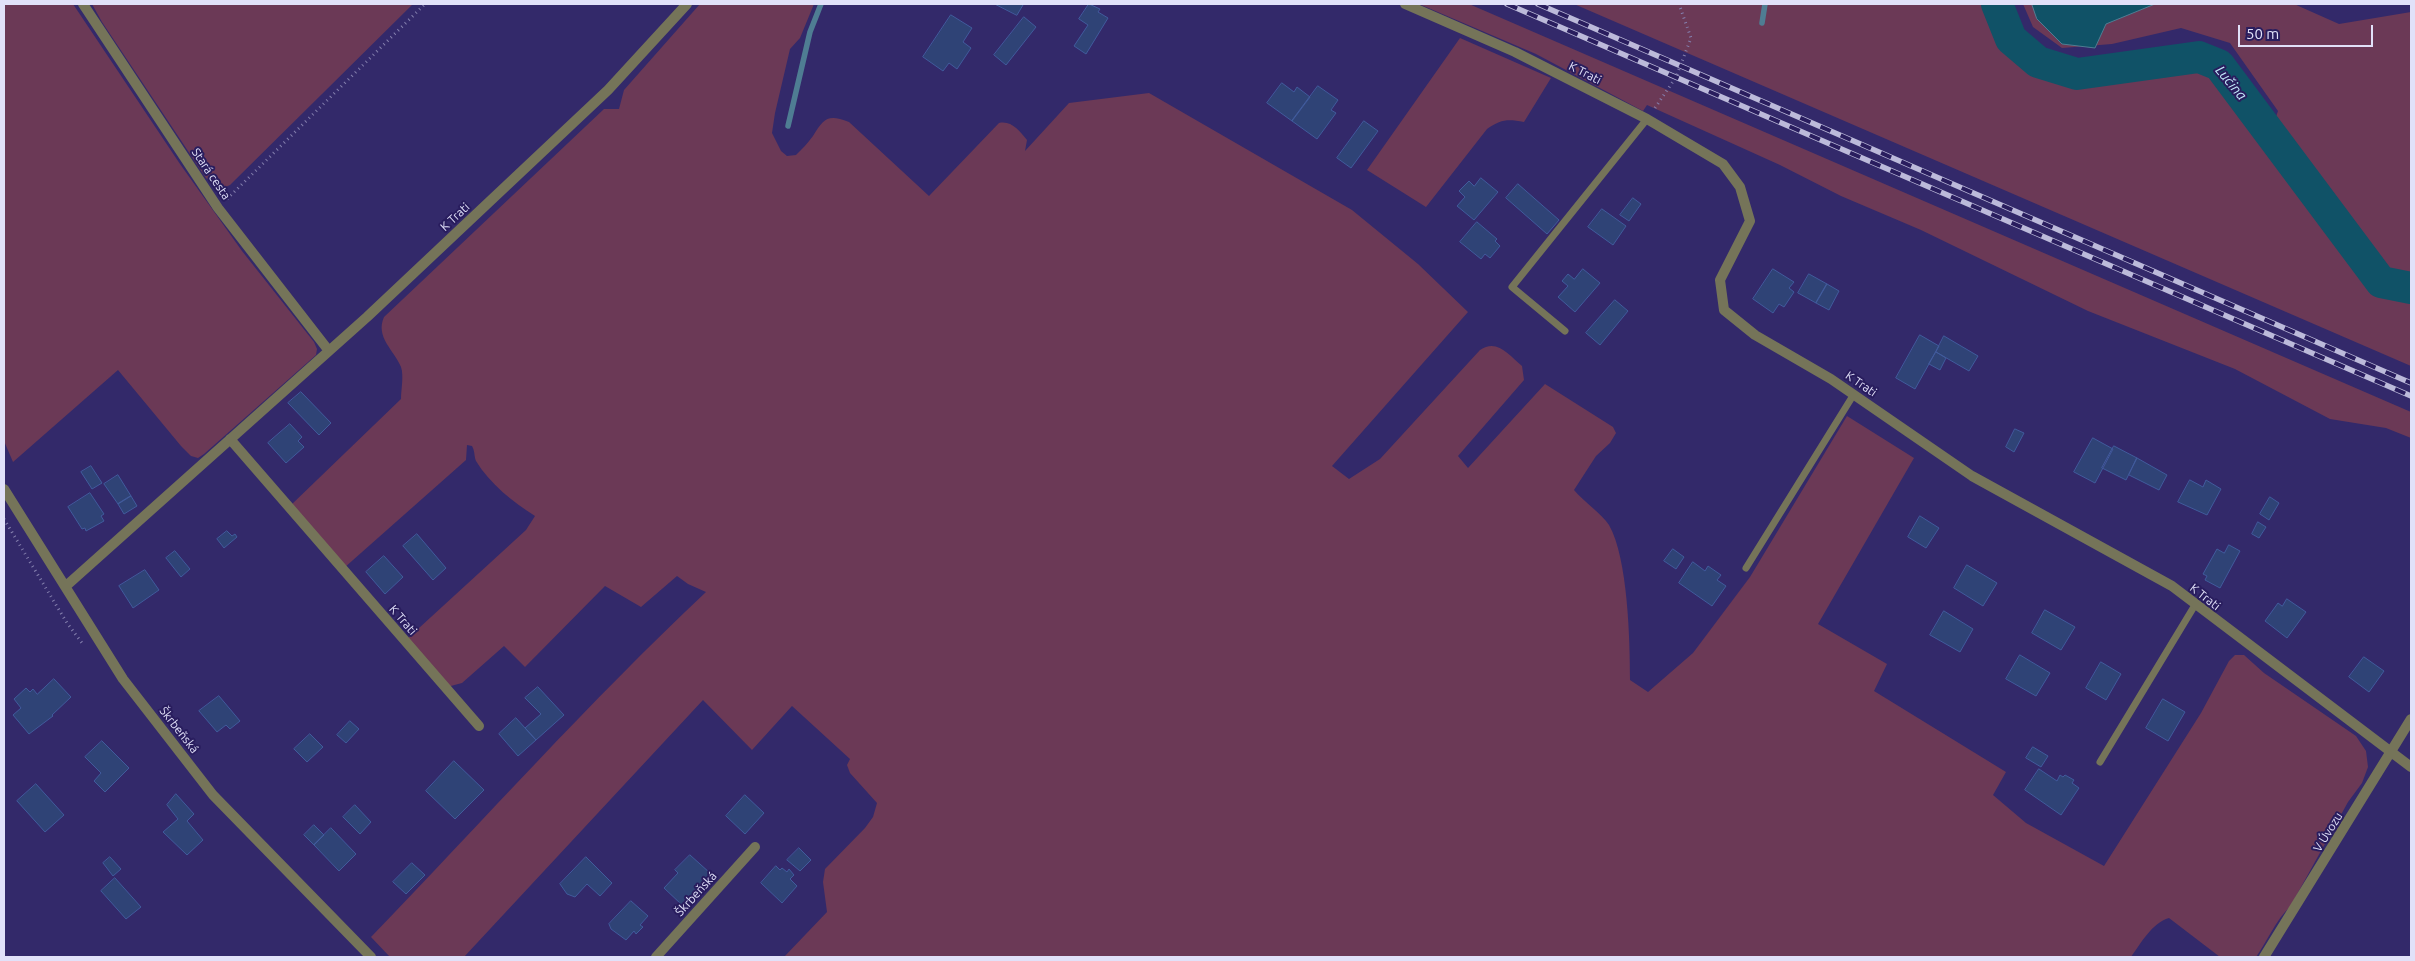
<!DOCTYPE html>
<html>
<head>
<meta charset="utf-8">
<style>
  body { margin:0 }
  #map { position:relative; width:2415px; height:961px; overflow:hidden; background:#33296a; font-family:Ubuntu,sans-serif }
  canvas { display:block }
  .frame { position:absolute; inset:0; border:5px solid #e1e1f9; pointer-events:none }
  .scale { position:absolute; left:2238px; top:25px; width:135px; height:22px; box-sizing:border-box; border:2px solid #e1e1f9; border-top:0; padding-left:6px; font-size:15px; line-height:18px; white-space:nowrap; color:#e1e1f9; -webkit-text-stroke:4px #291d5e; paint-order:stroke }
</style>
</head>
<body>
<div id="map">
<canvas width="2415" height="961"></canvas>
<div class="frame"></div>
<div class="scale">50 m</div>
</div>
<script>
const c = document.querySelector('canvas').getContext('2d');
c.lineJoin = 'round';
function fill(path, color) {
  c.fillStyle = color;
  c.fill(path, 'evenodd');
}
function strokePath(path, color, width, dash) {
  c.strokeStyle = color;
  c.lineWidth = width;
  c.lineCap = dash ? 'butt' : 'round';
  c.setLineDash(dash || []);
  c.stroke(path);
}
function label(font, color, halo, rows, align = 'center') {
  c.font = font + ' Ubuntu,sans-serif';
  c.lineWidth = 4;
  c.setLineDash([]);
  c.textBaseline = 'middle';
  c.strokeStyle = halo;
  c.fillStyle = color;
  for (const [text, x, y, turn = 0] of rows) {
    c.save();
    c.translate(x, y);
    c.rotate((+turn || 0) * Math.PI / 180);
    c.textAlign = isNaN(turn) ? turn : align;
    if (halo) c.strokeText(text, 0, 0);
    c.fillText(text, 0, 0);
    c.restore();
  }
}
fill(new Path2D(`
  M4,4H73L180,164L242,251L314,342L317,349L316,355L204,454L198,458L191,456L181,446L118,370L13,462L4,441Z
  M92,4H413L230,185L221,189L206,178L102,22Z
  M700,4H814L800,38L790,49L775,113L772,133L781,151L787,156L796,155C802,149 808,143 813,136C824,118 828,114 849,122L929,196L999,123C1011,120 1020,131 1027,140L1025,151L1069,103L1149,93L1352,210L1418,264L1468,312L1332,466L1349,479L1380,459L1480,350C1497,338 1509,355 1522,366L1524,380L1458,456L1468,468L1545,384L1613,427L1616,433L1610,443L1596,456L1574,490C1583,501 1602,514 1609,525C1628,558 1630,641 1630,680L1648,692L1693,653L1750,577L1847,416L1914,458L1818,624L1887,664L1874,691L2006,772L1993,795L2026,823L2104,866L2201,713L2229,661L2235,655H2244L2264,673L2356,736L2366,751L2368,767L2362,783L2348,802L2290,907C2276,919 2267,942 2256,957H2220L2169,918C2152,923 2141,943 2131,957H784L827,912L823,882L825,869L865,828L873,817L877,803L850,773L847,765L850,759L792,706L752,750L703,700L464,957H390L371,937C482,822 589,702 706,592L688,584L677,576L641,607L605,586L525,667L504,646L462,683L447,687L407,639L526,530L535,516C513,502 490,484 476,461C474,456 475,451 472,446L467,445L466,460L344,568L290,506L401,399C401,390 404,376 401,367C394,350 375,337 384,317L604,109H619L624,90Z
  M1419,4H1469L2411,412V438L2386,428L2330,419L2235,369L2088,311L1921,230L1841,196L1780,165L1647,105L1643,111L1536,54Z
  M1574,4H1989L2001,35L2029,65L2054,77L2081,81L2128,77L2196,64L2218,74L2268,140L2278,111L2230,43L2181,28L2112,44L2062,48L2033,27L2023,4H2294L2339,24L2411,12V366Z
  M1460,38L1551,78L1524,122C1508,119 1501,119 1487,129L1426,207L1367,170Z`), '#6b3956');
const water = new Path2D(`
  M2032,4H2155L2106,24L2095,48L2062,44L2037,19Z`);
fill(water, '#105267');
strokePath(water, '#4f7d93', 1);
strokePath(new Path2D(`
  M1762,23L1765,4
  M788,126L810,32L821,4`), '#4f7d93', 5.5);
strokePath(new Path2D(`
  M1997,4L2011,39L2038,62L2077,74L2199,57L2219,65L2381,282L2411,288`), '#105267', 32);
const building = new Path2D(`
  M995,4H1021L1023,5L1017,15Z
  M1089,4L1100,9L1098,12L1108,18L1086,54L1074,46L1088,25L1079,19Z
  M951,15L972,28L963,42L971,48L957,69L949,63L943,71L923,57Z
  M1024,17L1036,27L1006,65L994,55Z
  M1282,83L1294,92L1297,87L1310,97L1292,121L1267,103Z
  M1318,86L1338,100L1331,110L1336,113L1317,139L1292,121Z
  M1364,121L1378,131L1351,168L1337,158Z
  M1481,178L1498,192L1474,220L1457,206L1465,197L1459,191L1469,181L1474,186Z
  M1518,184L1559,220L1547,234L1506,198Z
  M1633,198L1641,204L1629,221L1620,215Z
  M1602,209L1626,226L1613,245L1588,227Z
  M1477,222L1497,239L1495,241L1500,246L1490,258L1485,254L1481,259L1460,242Z
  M1583,269L1600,283L1575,312L1558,297L1568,286L1562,281L1568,274L1574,279Z
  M1773,269L1794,282L1789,288L1794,292L1784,307L1779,304L1773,313L1753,299Z
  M1809,274L1827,284L1816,303L1798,293Z
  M1827,284L1839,291L1829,310L1816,303Z
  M1615,300L1628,311L1600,345L1586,333Z
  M1920,335L1939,346L1915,389L1896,378Z
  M1944,336L1978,356L1969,371L1936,352Z
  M1936,352L1946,358L1940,370L1929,364Z
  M301,392L331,423L319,435L288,403Z
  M290,424L302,437L298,441L304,447L286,463L268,443Z
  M2015,429L2024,433L2014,452L2006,447Z
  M2093,438L2113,449L2095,483L2074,472Z
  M2114,446L2137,458L2126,480L2102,468Z
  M2137,458L2167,475L2159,490L2129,475Z
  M91,466L102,483L92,489L81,472Z
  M118,475L131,496L118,504L104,484Z
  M2190,480L2203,487L2206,480L2221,489L2207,515L2178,502Z
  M90,493L104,514L101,516L104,521L86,531L85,528L82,529L68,507Z
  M131,496L137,506L124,514L118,504Z
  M2270,497L2279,503L2269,520L2260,514Z
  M1920,516L1939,528L1926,548L1908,537Z
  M2258,522L2266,527L2259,538L2252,534Z
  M227,531L232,536L235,534L237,537L224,548L217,539Z
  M417,534L446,568L433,580L403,546Z
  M2229,545L2240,551L2220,588L2205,580L2207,576L2203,574L2217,549L2224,553Z
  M1673,549L1684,557L1676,569L1664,561Z
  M175,551L190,569L181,577L166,558Z
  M384,556L403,577L385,594L366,572Z
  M1693,562L1705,571L1708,566L1721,575L1717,580L1726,586L1712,606L1679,583Z
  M1967,565L1997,583L1983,606L1954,588Z
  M145,570L159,590L133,608L119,586Z
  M2287,599L2306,612L2287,638L2265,621L2278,603L2282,606Z
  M2045,610L2075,627L2061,650L2032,633Z
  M1944,611L1973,629L1960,652L1930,635Z
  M2020,655L2050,673L2036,696L2006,679Z
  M2364,657L2384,671L2369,692L2349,677Z
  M2101,662L2121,674L2106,700L2086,688Z
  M54,679L71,697L52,715L53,716L29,734L13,715L21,708L14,699L26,688L30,692L33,689L37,694Z
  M538,687L564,715L536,740L525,728L541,714L525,698Z
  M219,696L240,721L230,729L226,725L217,732L199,711Z
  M2163,699L2185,712L2168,741L2146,728Z
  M516,718L536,740L518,756L499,734Z
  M350,721L359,729L346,743L337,735Z
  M310,734L323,747L307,762L294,749Z
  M102,741L129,768L105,792L94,781L101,773L85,757Z
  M2033,747L2048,756L2041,767L2026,758Z
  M454,761L484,790L455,819L426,791Z
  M2039,769L2057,781L2060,775L2063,777L2065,775L2074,780L2072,783L2079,788L2061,815L2025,790Z
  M36,784L64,815L45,832L17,801Z
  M176,794L194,814L187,821L203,840L187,855L163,832L178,819L167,805Z
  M745,795L764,813L745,834L726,816Z
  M355,805L371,822L360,834L343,817Z
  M314,825L324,835L314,845L304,835Z
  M331,828L356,854L339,871L314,845Z
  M799,848L811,860L800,871L787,860Z
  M690,855L710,873L703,881L705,882L682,905L664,888L678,873L675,870Z
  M110,857L121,869L113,876L103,863Z
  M586,857L612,883L600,896L587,884L575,897L567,894L560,884Z
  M412,863L425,875L406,894L393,882Z
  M776,866L780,870L782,868L787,872L789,869L794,875L790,879L797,886L782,903L761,883Z
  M115,878L141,907L126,919L101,891Z
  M631,901L648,916L640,925L643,927L636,934L634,931L626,940L611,929L609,924Z`);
fill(building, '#2f4376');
strokePath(building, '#415b9c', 1);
strokePath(new Path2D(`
  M1655,108L1676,77L1691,38L1679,4
  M227,199L425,4
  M4,519L67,623L82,643`), '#847fad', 3, [1, 4]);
strokePath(new Path2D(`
  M1565,331L1512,287L1647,119
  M1746,568L1854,394
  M2100,762L2195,605`), '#757459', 7);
strokePath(new Path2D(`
  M83,4L218,208L329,351
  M1405,4L1515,52L1647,119L1723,164L1740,187L1750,221L1720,280L1724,310L1755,335L1831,379L1972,476L2172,586L2411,767
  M230,439L479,726
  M4,489L123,679L213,795L371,957
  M66,586L367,317L608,90L687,4
  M656,957L755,847
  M2264,957L2411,719`), '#757459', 10);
const rail = new Path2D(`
  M1507,4L2411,396
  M1538,4L2411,383`);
strokePath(rail, '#bcbada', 5.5);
strokePath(rail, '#291d5e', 4, [11]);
label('12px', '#e1e1f9', '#291d5e', [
  ["K Trati",1585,73,27],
  ["Stará cesta",211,174,56],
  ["K Trati",455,217,-43],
  ["K Trati",1861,384,34],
  ["K Trati",2205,597,38],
  ["K Trati",403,620,49],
  ["Škrbeňská",179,730,52],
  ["V Úvozu",2328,832,-58],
  ["Škrbeňská",696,894,-48]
]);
label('italic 14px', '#c2eafb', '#291d5e', [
  ["Lučina",2231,83,50]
]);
</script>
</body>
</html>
